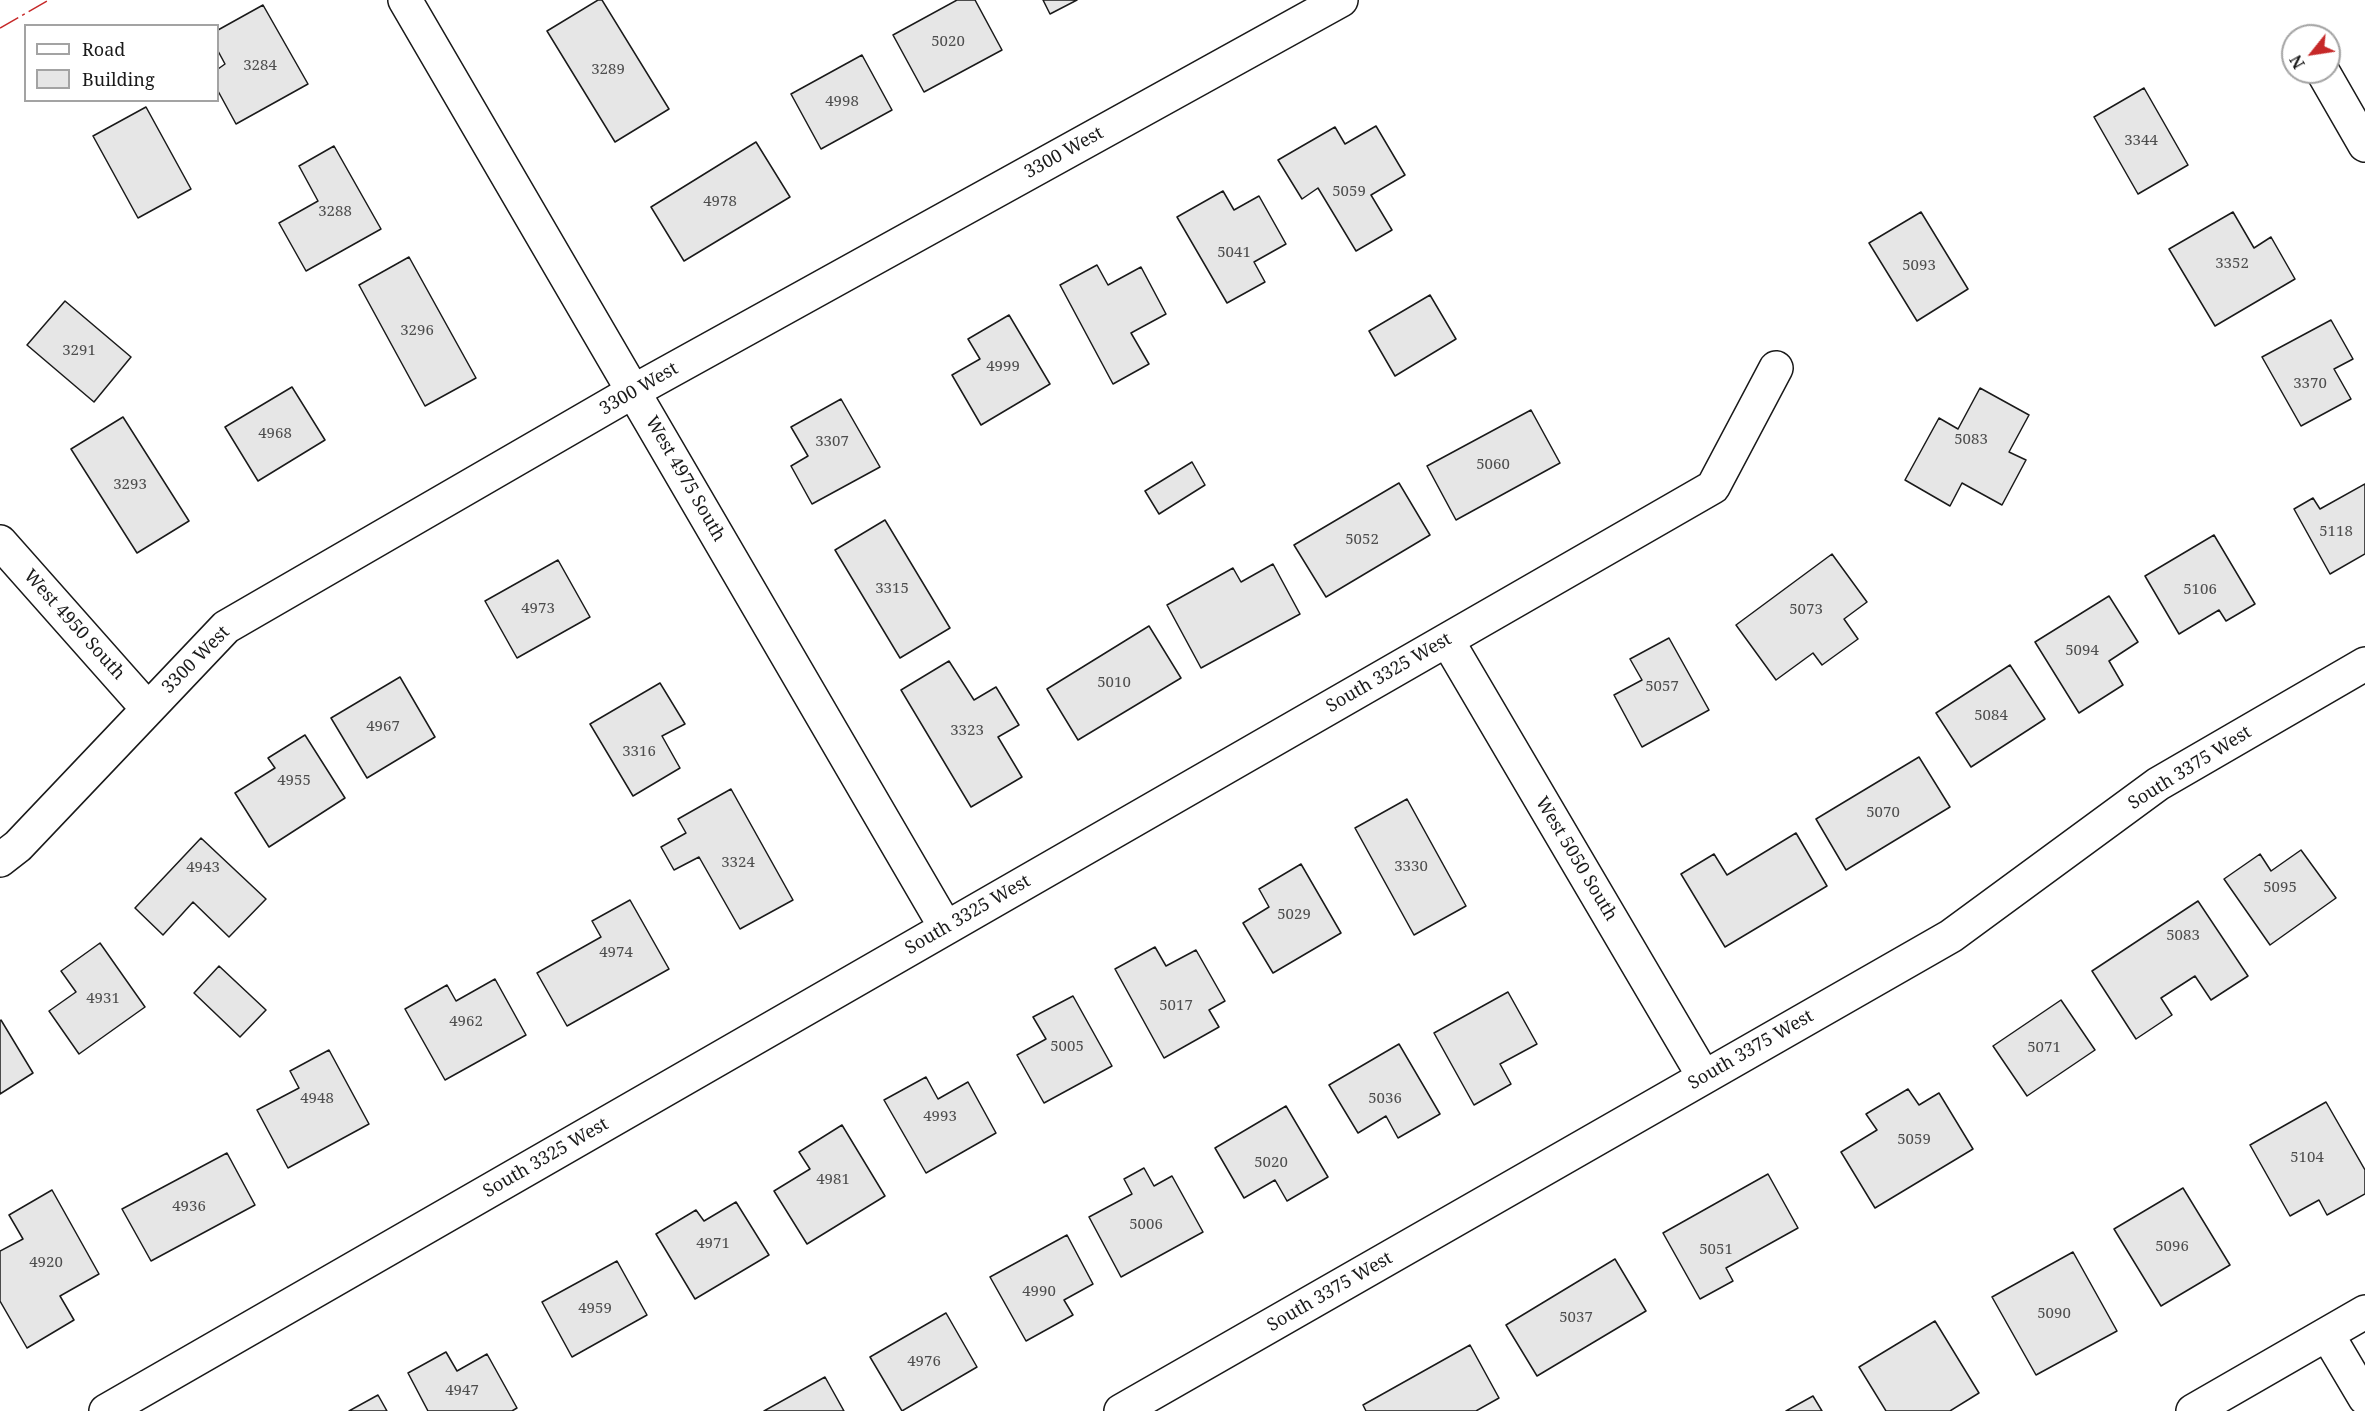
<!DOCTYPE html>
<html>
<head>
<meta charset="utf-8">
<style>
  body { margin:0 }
  #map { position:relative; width:2365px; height:1411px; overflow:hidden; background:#fff; font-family:"Noto Serif",serif }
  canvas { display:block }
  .legend { position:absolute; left:24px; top:24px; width:195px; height:78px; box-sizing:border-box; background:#fff; border:2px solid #a3a3a3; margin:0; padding:8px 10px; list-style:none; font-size:18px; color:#1a1a1a }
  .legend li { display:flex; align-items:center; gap:12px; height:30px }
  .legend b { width:30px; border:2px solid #a3a3a3 }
  .north { position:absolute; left:2281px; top:24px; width:60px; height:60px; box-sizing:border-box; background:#fff; border:2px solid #a3a3a3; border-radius:50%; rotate:240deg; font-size:16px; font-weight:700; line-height:24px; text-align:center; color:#1a1a1a }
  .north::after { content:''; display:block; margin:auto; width:21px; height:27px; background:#c62828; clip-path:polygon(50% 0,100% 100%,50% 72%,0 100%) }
</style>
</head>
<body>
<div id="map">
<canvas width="2365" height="1411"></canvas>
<ul class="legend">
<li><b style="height:8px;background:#fff"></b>Road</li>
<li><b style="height:16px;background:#e6e6e6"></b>Building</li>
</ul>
<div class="north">N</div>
</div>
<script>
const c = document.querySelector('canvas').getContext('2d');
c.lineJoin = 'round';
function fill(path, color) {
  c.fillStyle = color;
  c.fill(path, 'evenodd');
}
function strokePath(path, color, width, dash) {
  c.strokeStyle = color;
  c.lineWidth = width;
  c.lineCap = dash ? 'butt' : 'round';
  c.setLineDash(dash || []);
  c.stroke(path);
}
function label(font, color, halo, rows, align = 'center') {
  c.font = font + ' "Noto Serif",serif';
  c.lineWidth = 4.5;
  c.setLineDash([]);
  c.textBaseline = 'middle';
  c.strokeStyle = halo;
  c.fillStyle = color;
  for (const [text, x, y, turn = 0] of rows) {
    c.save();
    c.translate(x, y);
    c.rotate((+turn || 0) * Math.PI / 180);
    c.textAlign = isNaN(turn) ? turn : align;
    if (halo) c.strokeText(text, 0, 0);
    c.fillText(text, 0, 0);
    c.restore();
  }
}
const building = new Path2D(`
  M598,0H602L669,109L615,142L547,31Z
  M957,0H975L1002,50L924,92L893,35Z
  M1043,0H1077L1050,14Z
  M263,5L308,84L236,124L218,91V69L225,64L218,51V30Z
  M862,55L892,110L821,149L791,94Z
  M2144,88L2188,165L2138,194L2094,117Z
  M146,107L191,189L138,218L93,136Z
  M1376,126L1405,175L1371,195L1392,230L1356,251L1318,188L1302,199L1278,160L1335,127L1345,144Z
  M756,142L790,197L684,261L651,207Z
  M334,146L381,229L306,271L279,223L318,201L299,166Z
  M1223,191L1234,210L1259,196L1286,244L1254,262L1265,282L1227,303L1177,217Z
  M1921,212L1968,289L1917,321L1869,243Z
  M2233,212L2254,248L2271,237L2295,279L2215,326L2169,249Z
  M409,257L476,378L425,406L359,285Z
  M1097,265L1108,285L1141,267L1166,314L1131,333L1149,364L1113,384L1060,285Z
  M1430,295L1456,339L1395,376L1369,331Z
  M65,301L131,357L94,402L27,345Z
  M1009,315L1050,384L981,425L952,375L980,359L968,339Z
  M2331,320L2353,359L2334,369L2351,399L2301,426L2262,357Z
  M292,387L325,440L258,481L225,427Z
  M1980,388L2029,415L2009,452L2026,460L2002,505L1962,483L1950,506L1905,480L1939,418L1958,429Z
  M841,399L880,467L812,504L791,466L808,456L791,427Z
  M1531,410L1560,463L1456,520L1427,466Z
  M123,417L189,521L137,553L71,449Z
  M1192,462L1205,485L1159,514L1145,491Z
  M1399,483L1430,535L1326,597L1294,545Z
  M2365,484V554L2330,574L2294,509L2313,498L2320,509Z
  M885,520L950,628L900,658L835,550Z
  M2214,535L2255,604L2226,621L2219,610L2179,634L2145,576Z
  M1832,554L1867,602L1844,619L1858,639L1822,665L1813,653L1776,680L1736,625Z
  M558,560L590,617L517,658L485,601Z
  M1273,564L1300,614L1201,668L1167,605L1233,568L1241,582Z
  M2109,596L2138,642L2109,661L2123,685L2079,713L2035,642Z
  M1149,626L1181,678L1078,740L1047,689Z
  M1669,638L1709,710L1642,747L1614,695L1642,680L1630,659Z
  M949,661L974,700L996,687L1019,725L998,737L1022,777L971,807L901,690Z
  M2010,665L2045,719L1971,767L1936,713Z
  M400,677L435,737L367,778L331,718Z
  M660,683L685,724L662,736L680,768L633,796L590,724Z
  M305,735L345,798L269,847L235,793L275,768L268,758Z
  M1919,757L1950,807L1846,870L1816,819Z
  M731,789L793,900L740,929L699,857L674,870L661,847L686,833L678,819Z
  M1407,799L1466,906L1414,935L1355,828Z
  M1796,833L1827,886L1725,947L1681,874L1714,854L1727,875Z
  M201,838L266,899L229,937L193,902L163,935L135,908Z
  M2301,850L2336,898L2270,945L2224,879L2260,854L2271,871Z
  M1301,864L1341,933L1273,973L1243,923L1269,907L1259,889Z
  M630,900L669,969L567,1026L537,973L601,937L592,921Z
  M2198,901L2248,976L2211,1000L2195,976L2161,998L2172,1015L2136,1039L2092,971Z
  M100,943L145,1007L79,1054L49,1011L76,992L61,971Z
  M1155,947L1166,966L1196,950L1225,1001L1209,1010L1219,1027L1164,1058L1115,969Z
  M219,966L266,1010L240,1037L194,993Z
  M495,979L526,1035L445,1080L405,1009L447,985L456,1001Z
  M1508,992L1537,1044L1500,1064L1511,1084L1474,1105L1434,1033Z
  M1073,996L1112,1066L1044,1103L1017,1055L1046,1039L1033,1017Z
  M2061,1000L2095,1050L2027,1096L1993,1046Z
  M1,1020L33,1073L0,1094V1021Z
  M1399,1044L1440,1114L1398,1138L1386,1116L1358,1133L1329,1085Z
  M329,1050L369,1124L288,1168L257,1110L299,1088L290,1071Z
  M926,1077L938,1099L968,1082L996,1133L926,1173L884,1100Z
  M1908,1089L1919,1105L1939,1093L1973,1149L1875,1208L1841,1152L1877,1130L1866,1114Z
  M2326,1102L2365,1170V1194L2327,1215L2319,1200L2290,1216L2250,1145Z
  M1286,1106L1328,1177L1287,1201L1275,1180L1244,1198L1215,1148Z
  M842,1125L885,1196L807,1244L774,1191L810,1169L799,1152Z
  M227,1153L255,1205L151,1261L122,1209Z
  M1144,1168L1154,1186L1172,1176L1203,1232L1121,1277L1089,1217L1132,1194L1124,1179Z
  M1768,1174L1798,1228L1726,1268L1733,1281L1700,1299L1663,1233Z
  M2183,1188L2230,1265L2161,1306L2114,1229Z
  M52,1190L99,1274L60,1296L74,1320L27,1348L0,1301V1251L23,1239L9,1215Z
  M736,1202L769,1255L695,1299L656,1234L696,1210L704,1221Z
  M1067,1235L1093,1284L1064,1300L1073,1315L1026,1341L990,1277Z
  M2073,1252L2117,1331L2036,1375L1992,1297Z
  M1615,1259L1646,1311L1537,1376L1506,1325Z
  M617,1261L647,1315L572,1357L542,1302Z
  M946,1313L977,1367L902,1411L870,1357Z
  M1935,1321L1979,1393L1950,1411H1886L1859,1367Z
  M1470,1345L1499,1398L1476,1411H1366L1363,1405Z
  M446,1352L457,1371L487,1354L517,1408L512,1411H428L408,1373Z
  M825,1377L844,1411H764Z
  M378,1395L387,1411H349Z
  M1813,1396L1822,1411H1786Z`);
fill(building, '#e6e6e6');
strokePath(building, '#1a1a1a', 1.5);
const street = new Path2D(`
  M405,0L946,928
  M2323,72L2365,145
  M0,542L148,709
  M1447,640L1704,1077
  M0,860L18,846L226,627L634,391L1341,0
  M2327,1334L2365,1398
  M106,1411L1713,487L1776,368
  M1121,1411L1951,936L2158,784L2365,664
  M2193,1411L2365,1312`);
strokePath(street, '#1a1a1a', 36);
strokePath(street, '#fff', 33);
strokePath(new Path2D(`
  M0,28L49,0`), '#c62828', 1.5, [21, 4.5, 3, 4.5]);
label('15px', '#4d4d4d', null, [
  ["5020",948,42],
  ["3284",260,66],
  ["3289",608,70],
  ["4998",842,102],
  ["3344",2141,141],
  ["5059",1349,192],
  ["4978",720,202],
  ["3288",335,212],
  ["5041",1234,253],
  ["3352",2232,264],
  ["5093",1919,266],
  ["3296",417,331],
  ["3291",79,351],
  ["4999",1003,367],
  ["3370",2310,384],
  ["4968",275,434],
  ["5083",1971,440],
  ["3307",832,442],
  ["5060",1493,465],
  ["3293",130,485],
  ["5118",2336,532],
  ["5052",1362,540],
  ["3315",892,589],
  ["5106",2200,590],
  ["4973",538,609],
  ["5073",1806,610],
  ["5094",2082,651],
  ["5010",1114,683],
  ["5057",1662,687],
  ["5084",1991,716],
  ["4967",383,727],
  ["3323",967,731],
  ["3316",639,752],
  ["4955",294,781],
  ["5070",1883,813],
  ["3324",738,863],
  ["3330",1411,867],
  ["4943",203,868],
  ["5095",2280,888],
  ["5029",1294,915],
  ["5083",2183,936],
  ["4974",616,953],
  ["4931",103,999],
  ["5017",1176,1006],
  ["4962",466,1022],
  ["5005",1067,1047],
  ["5071",2044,1048],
  ["4948",317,1099],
  ["5036",1385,1099],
  ["4993",940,1117],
  ["5059",1914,1140],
  ["5104",2307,1158],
  ["5020",1271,1163],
  ["4981",833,1180],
  ["4936",189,1207],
  ["5006",1146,1225],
  ["4971",713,1244],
  ["5096",2172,1247],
  ["5051",1716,1250],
  ["4920",46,1263],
  ["4990",1039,1292],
  ["4959",595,1309],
  ["5090",2054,1314],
  ["5037",1576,1318],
  ["4976",924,1362],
  ["4947",462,1391]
]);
label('18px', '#1a1a1a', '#fff', [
  ["3300 West",1064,153,-29],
  ["3300 West",639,389,-30],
  ["West 4975 South",685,479,60],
  ["West 4950 South",74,625,48],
  ["3300 West",196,660,-45],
  ["South 3325 West",1389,673,-30],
  ["South 3375 West",2190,768,-32],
  ["West 5050 South",1576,859,59],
  ["South 3325 West",968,915,-30],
  ["South 3375 West",1751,1050,-30],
  ["South 3325 West",546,1158,-30],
  ["South 3375 West",1330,1292,-30]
]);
</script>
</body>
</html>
